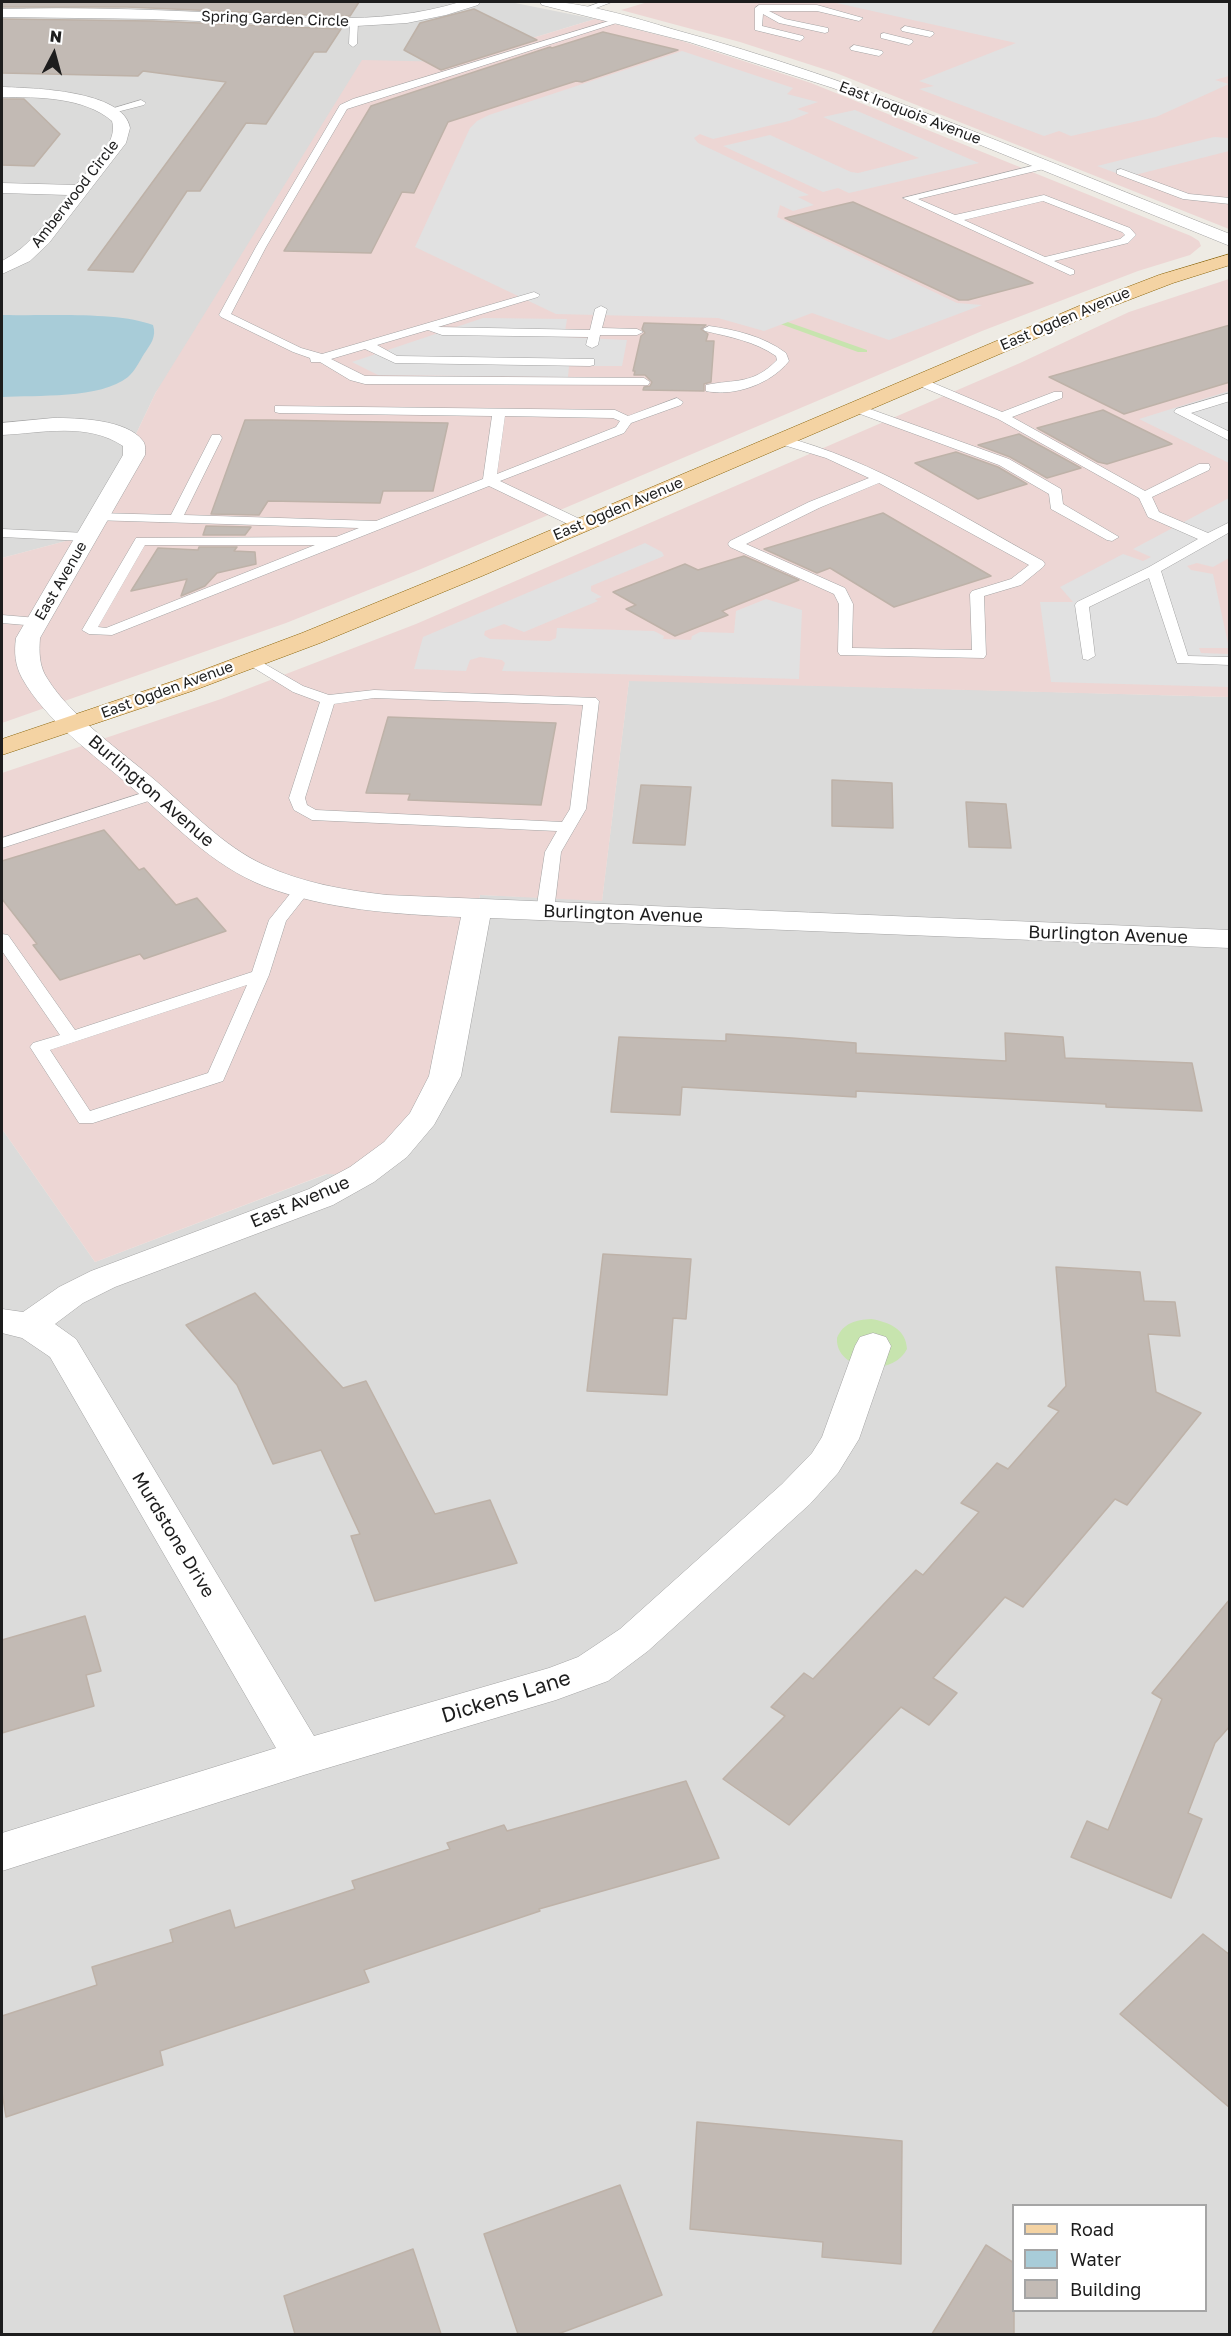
<!DOCTYPE html>
<html>
<head>
<meta charset="utf-8">
<style>
  body { margin:0 }
  #map { position:relative; width:1231px; height:2336px; overflow:hidden; background:#eeebe4; font-family:"Golos Text",sans-serif }
  canvas { display:block }
  .frame { position:absolute; inset:0; border:3px solid #1d1d1d; pointer-events:none }
  .legend { position:absolute; left:1012px; top:2204px; width:195px; height:108px; box-sizing:border-box; background:#fff; border:2px solid #a5a5a5; margin:0; padding:8px 10px; list-style:none; font-size:18px; color:#1d1d1d }
  .legend li { display:flex; align-items:center; gap:12px; height:30px }
  .legend b { width:30px; border:2px solid #a5a5a5 }
  .north { position:absolute; left:24px; top:24px; width:60px; height:60px; -webkit-text-stroke:4px #fff; paint-order:stroke; rotate:6deg; font-size:16px; font-weight:700; line-height:24px; text-align:center; color:#1d1d1d }
  .north::after { content:''; display:block; margin:auto; width:21px; height:27px; background:#1d1d1d; clip-path:polygon(50% 0,100% 100%,50% 72%,0 100%) }
</style>
</head>
<body>
<div id="map">
<canvas width="1231" height="2336"></canvas>
<div class="frame"></div>
<ul class="legend">
<li><b style="height:8px;background:#f4d3a3"></b>Road</li>
<li><b style="height:16px;background:#a8ccd8"></b>Water</li>
<li><b style="height:16px;background:#c2bab4"></b>Building</li>
</ul>
<div class="north">N</div>
</div>
<script>
const c = document.querySelector('canvas').getContext('2d');
c.lineJoin = 'round';
function fill(path, color) {
  c.fillStyle = color;
  c.fill(path, 'evenodd');
}
function strokePath(path, color, width, dash) {
  c.strokeStyle = color;
  c.lineWidth = width;
  c.lineCap = dash ? 'butt' : 'round';
  c.setLineDash(dash || []);
  c.stroke(path);
}
function label(font, color, halo, rows, align = 'center') {
  c.font = font + ' "Golos Text",sans-serif';
  c.lineWidth = 4.5;
  c.setLineDash([]);
  c.textBaseline = 'middle';
  c.strokeStyle = halo;
  c.fillStyle = color;
  for (const [text, x, y, turn = 0] of rows) {
    c.save();
    c.translate(x, y);
    c.rotate((+turn || 0) * Math.PI / 180);
    c.textAlign = isNaN(turn) ? turn : align;
    if (halo) c.strokeText(text, 0, 0);
    c.fillText(text, 0, 0);
    c.restore();
  }
}
fill(new Path2D(`
  M2,2H510L595,19L454,62L156,392L136,434L81,537L2,558Z
  M629,680L1229,697V2334H2V1129L95,1262L327,1174L360,1175L450,1053L480,895L602,900ZM1014,2206H1206V2310H1014Z`), '#dbdbda');
fill(new Path2D(`
  M648,2H1229V229L836,73L740,42L621,10Z
  M595,19L682,41L811,83L1191,236L1199,241L1201,246L1190,255L1138,271L982,331L421,569L286,623L2,723V558L81,537L136,434L156,392L362,60L454,62Z
  M1229,279V697L629,681L602,901L480,895L450,1053L437,1093L360,1175L326,1174L95,1262L2,1129V773L221,699L416,624L1020,363L1129,312Z`), '#edd6d4');
fill(new Path2D(`
  M782,320L867,350V352H858L775,322Z
  M871,1319C889,1322 906,1329 907,1349C893,1378 835,1371 837,1338C843,1323 856,1320 871,1319Z`), '#c7e4ae');
fill(new Path2D(`
  M832,2H1229V76L1215,80L1229,84L1156,117L1071,136L1059,131L1044,136L919,89L934,86L919,81L1016,43Z
  M682,51L793,88L787,94L818,102L797,109L809,113L789,121L713,139L700,134L694,138L698,143L809,195L798,197L814,205L793,211L780,205L777,217L957,303L982,305L889,340L812,313L764,331L718,318L556,314L415,247L470,128L477,121L489,115Z
  M855,110L979,163L849,193L838,188L823,192L723,146L770,135L851,172L858,173L919,158L823,117Z
  M1214,137L1229,138V151L1127,177L1097,166Z
  M483,318L567,319L564,337L627,340L622,366H569L568,377L378,375L352,362Z
  M1229,391V463L1139,419Z
  M1229,498V558L1213,567L1197,563L1187,566L1191,570L1213,574L1229,648H1199L1201,653L1229,654V687L1051,682L1040,602H1073L1060,587L1123,554L1143,561L1151,557L1133,549Z
  M645,543L662,552L664,556L591,586V591L602,597L595,599L598,601L524,632L504,624L485,631L484,635L490,639L550,641L556,638L557,628L654,631L664,636L663,639L691,640L692,636L700,632L734,633L736,611L766,599L802,610L799,679L502,671L505,663L502,660L480,657L470,660L466,671L414,669L423,637Z`), '#e1e1e1');
fill(new Path2D(`
  M2,315C42,316 118,311 153,325C157,337 150,345 144,354C139,362 135,371 128,377C101,399 36,395 2,397Z`), '#a8ccd8');
const building = new Path2D(`
  M2,2H359L350,16H332L127,7H2Z
  M474,9L537,40L441,70L404,50L420,23Z
  M2,19L152,21L341,29L326,52H314L266,124L246,123L200,191H187L133,272L88,270L226,82L143,71L138,76L2,73Z
  M603,32L678,50L582,82L576,81L448,122L414,193L402,192L371,253L284,251L371,106L550,47L552,48Z
  M2,99H24L60,134L34,166L2,165Z
  M853,202L931,237L1033,283L968,300H959L785,218Z
  M644,323L706,325L701,329L708,334L706,341H714L711,382L704,384V391L643,390L644,387L650,386L652,382L645,375H634L635,371H633L641,336L645,333L642,329Z
  M1230,325V382L1124,414L1049,377Z
  M1103,410L1172,444L1107,464L1098,462L1037,428Z
  M245,420H270L448,423L433,491H383L380,503L268,501L259,515L211,514Z
  M1019,434L1081,468L1047,478L1010,457L978,445Z
  M956,452L998,467L1027,484L978,499L915,463Z
  M883,513L991,576L894,607L830,568L817,573L764,549Z
  M206,526L251,527L245,535H203Z
  M199,547H237L234,551L255,552L256,564L217,573L205,586L181,596L187,579L131,591L158,548L198,550Z
  M744,556L799,580L722,611L728,615L675,636L626,609L636,605L613,592L685,564L698,570Z
  M388,717L556,723L541,805L408,800L410,794L366,793Z
  M832,780L892,783L893,828L832,826Z
  M641,785L691,787L685,845L633,843Z
  M966,802L1006,804L1011,848L969,847Z
  M104,830L139,870L144,868L176,905L197,898L226,931L144,959L140,954L60,980L33,945L37,944L2,899V861Z
  M1005,1033L1063,1037L1065,1058L1192,1063L1202,1111L1106,1107V1104L856,1091V1097L682,1087L680,1115L611,1112L619,1037L726,1041V1034L792,1038L856,1043V1053L1006,1061Z
  M603,1254L691,1259L686,1319L673,1318L667,1395L587,1391Z
  M1056,1267L1140,1272L1144,1301L1175,1302L1180,1336L1148,1334L1156,1392L1201,1413L1127,1505L1115,1499L1023,1607L1005,1597L933,1678L957,1693L929,1725L901,1707L789,1825L723,1779L785,1716L771,1707L804,1673L813,1679L916,1570L923,1575L979,1512L961,1503L997,1463L1008,1469L1059,1411L1048,1406L1066,1386Z
  M255,1293L343,1388L366,1381L435,1514L490,1500L517,1563L375,1601L351,1536L360,1534L321,1450L273,1464L237,1385L186,1325Z
  M1230,1599V1726L1215,1743L1188,1813L1202,1819L1171,1898L1071,1857L1087,1821L1108,1830L1162,1699L1152,1693Z
  M85,1616L101,1671L86,1675L94,1706L2,1733V1640Z
  M686,1781L719,1858L539,1909L540,1911L364,1970L369,1982L160,2051L163,2065L6,2117L2,2092V2016L97,1985L92,1967L173,1942L170,1930L230,1910L235,1928L355,1889L352,1881L450,1849L447,1843L504,1825L507,1831Z
  M1203,1934L1230,1955V2108L1120,2014Z
  M697,2122L902,2141L901,2264L822,2257L823,2242L690,2229Z
  M620,2185L662,2295L558,2334H518L484,2234Z
  M986,2245L1014,2263V2334H932Z
  M413,2249L441,2334H295L284,2296Z`);
fill(building, '#c2bab4');
strokePath(building, '#beb2a8', 1.5);
const lane = new Path2D(`
  M601,2H612L583,13L579,10Z
  M759,5H817L863,18L859,21L817,11H769L785,19L828,28V32L825,33L779,23L763,14L762,26L803,36L804,38L800,41L755,30V8Z
  M622,17L629,19L347,109L266,247L231,314L301,348L322,354L534,292L540,295L538,297L438,327L590,330L595,309L601,306L607,309L602,328L637,329L643,332L637,335H600L598,345L592,348L586,345L588,337L442,335L428,330L377,345L397,356L594,359V365L590,366L395,363L365,349L331,359L365,376L644,378L650,382L648,385L365,384L350,380L320,362H311L310,358L293,352L221,317L219,315L256,247L340,105L353,99Z
  M354,19L358,22L357,44L353,47L349,44L350,22Z
  M905,26L933,32L934,34L930,37L902,31L901,29Z
  M884,33L912,40L913,42L909,45L881,38V34Z
  M854,45L882,51L883,53L879,56L851,50L850,48Z
  M141,100L146,103L144,105L109,114L104,111Z
  M1044,163L1049,166L1048,168L918,199L955,215L1044,195L1130,228L1136,235L1128,243L1054,261L1074,270V274L1070,275L903,198ZM1043,201L1122,232L1125,235L1120,239L1045,257L964,220Z
  M1121,169L1189,194L1230,198V204L1183,199L1117,174V170Z
  M709,326C736,330 763,336 786,353L789,361C771,384 734,397 706,391V385C735,379 753,385 777,360L776,356C754,341 730,337 705,331L703,329Z
  M919,377L1002,412L1054,392H1062V398L1012,417L1145,491L1199,464H1209L1210,467L1209,470L1152,497L1159,512L1208,533L1230,522V532L1161,571L1188,656L1230,657V665L1177,663L1149,578L1089,607L1095,656L1088,660L1083,659L1075,605L1077,602L1149,567L1198,539L1148,517L1139,498L998,419L915,384V378Z
  M1230,393V401L1191,413L1230,432V441L1174,412L1176,409Z
  M677,398L683,402L681,405L631,423L624,433L500,481L586,522L588,525L586,528H576L489,486L112,635L89,634L82,630L136,538L336,537L359,528L92,520L90,517L97,513L171,515L212,435H220L222,438L184,515L376,521L483,479L492,416L279,413L275,412V406L615,410L628,416ZM505,416L613,418L620,421L616,427L497,474ZM145,545H315L106,628L98,627Z
  M856,404L1009,459L1061,489L1063,504L1119,537L1112,541L1107,540L1051,509L1049,494L999,465L852,411V405Z
  M781,436C875,460 959,515 1043,561L1045,564L1043,567L1021,585L984,596L986,655L984,658L840,655L838,652L839,604L834,594L730,547L728,544L730,541L809,502L869,478L826,458L777,443L775,440L777,437ZM879,483L1029,565L1011,579L972,591L970,594L972,650L852,648L853,604L845,588L746,544L819,508Z
  M2,529L86,533L93,537L86,541L2,537Z
  M2,615L37,618L44,622L37,626L2,623Z
  M251,656L303,686L329,695L374,690L596,698L599,701L586,809L561,852L554,911L551,915H539L536,911L545,852L557,831L312,820L294,810L289,798L320,702L293,692L246,663L244,660L246,657ZM374,698L583,705L570,809L562,822L316,810L307,805L305,798L334,704Z
  M155,789L163,794L161,797L2,848V838Z
  M304,883L312,888L286,921L269,975L223,1081L93,1123H79L30,1047L33,1043L60,1035L2,951V934L8,935L75,1030L252,972L269,920L298,884ZM247,985L208,1073L90,1111L50,1050Z`);
const street = new Path2D(`
  M460,2H480L478,5L446,15L407,23L339,27L152,19L2,17V9C68,7 136,9 202,12C289,16 376,28 460,2Z
  M540,2C577,0 636,18 672,29C864,81 1045,161 1230,234V246L931,125L833,88L689,42L542,5Z
  M2,87C32,88 124,90 130,128L126,143L49,243L30,261L2,274V261C31,246 48,220 68,195L2,193V183L76,185C89,169 119,143 112,121C84,97 38,97 2,97Z
  M53,418C77,418 127,419 143,441C146,445 145,450 145,455L40,638C39,652 39,666 47,678C71,717 121,751 156,781C190,810 223,846 264,865C303,883 344,890 387,895L1230,930V948L490,918L461,1076L434,1125L407,1157L374,1182L333,1205L115,1287L83,1303L55,1324L76,1339L314,1736L549,1668L578,1657L620,1629L782,1484L812,1453L822,1437L855,1346L860,1337L873,1333L886,1337L891,1346L859,1439L838,1473L810,1504L648,1651L608,1681L556,1700L304,1775L2,1871V1833L276,1748L50,1357L22,1338L2,1333V1309L23,1312L59,1287L91,1271L309,1189L350,1167L384,1142L410,1113L429,1076L461,917C395,914 327,910 264,886C211,865 173,823 130,786C93,754 46,721 22,678C15,665 14,652 16,638L123,455V446C87,422 43,433 2,435V423Z`);
const primary = new Path2D(`
  M1230,254V265L1173,283L1100,311L482,576L320,643L192,691L2,755V739L174,681L302,633L466,566L1086,303L1159,275Z`);
strokePath(lane, '#a4a4a4', 1);
strokePath(street, '#a4a4a4', 1);
strokePath(primary, '#8b650b', 1);
fill(lane, '#fff');
fill(street, '#fff');
fill(primary, '#f4d3a3');
label('15px', '#1d1d1d', '#fff', [
  ["Spring Garden Circle",275,19,2],
  ["East Iroquois Avenue",910,113,21],
  ["Amberwood Circle",75,194,-52],
  ["East Ogden Avenue",1065,319,-23],
  ["East Ogden Avenue",618,509,-23],
  ["East Avenue",61,581,-60],
  ["East Ogden Avenue",167,690,-20]
]);
label('18px', '#1d1d1d', '#fff', [
  ["Burlington Avenue",151,791,41],
  ["Burlington Avenue",623,914,2],
  ["Burlington Avenue",1108,935,2],
  ["East Avenue",300,1202,-23],
  ["Murdstone Drive",173,1535,59]
]);
label('21px', '#1d1d1d', '#fff', [
  ["Dickens Lane",506,1697,-17]
]);
</script>
</body>
</html>
